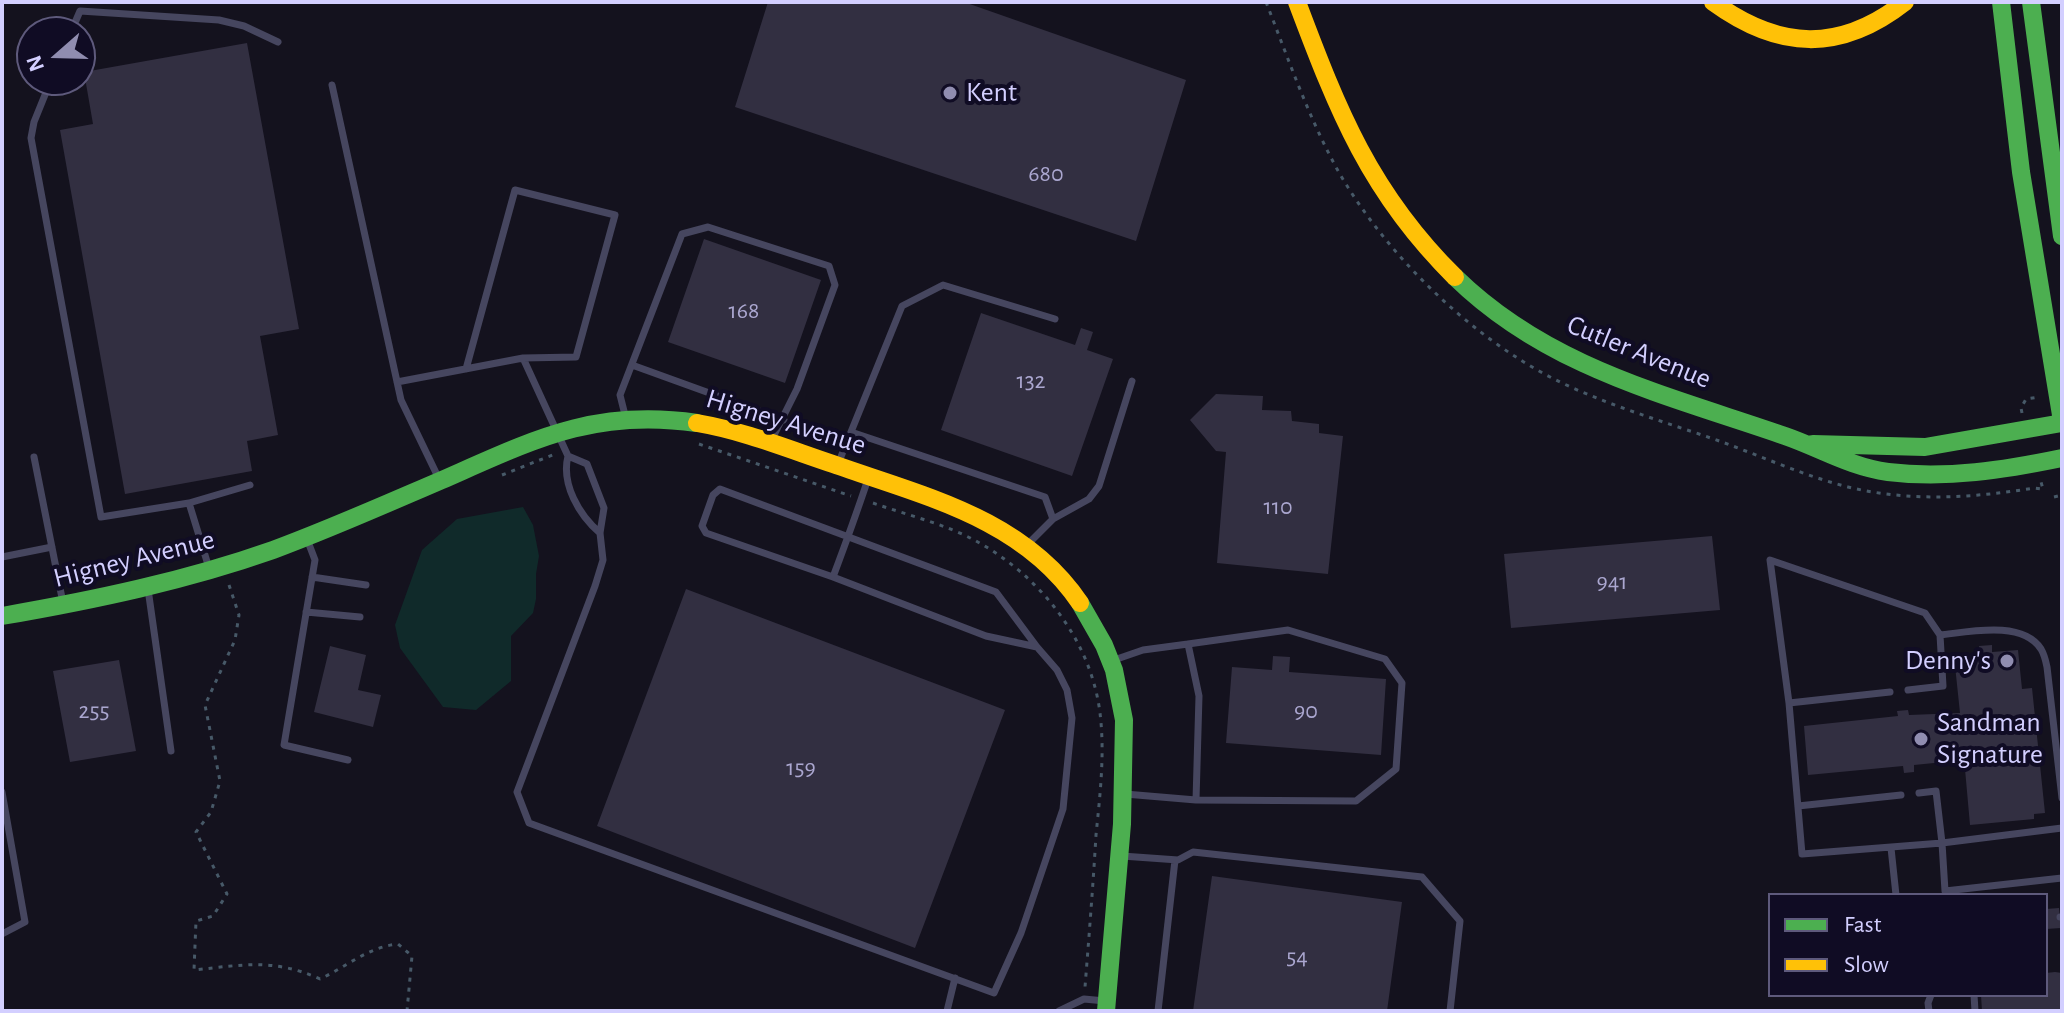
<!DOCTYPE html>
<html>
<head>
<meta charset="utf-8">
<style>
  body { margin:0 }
  #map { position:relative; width:2064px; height:1013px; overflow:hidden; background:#14121e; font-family:"Alegreya Sans",sans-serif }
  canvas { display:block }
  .frame { position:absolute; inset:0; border:4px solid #d3cfff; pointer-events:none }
  .legend { position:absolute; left:1768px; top:893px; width:280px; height:104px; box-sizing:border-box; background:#100c24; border:2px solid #5e5a7c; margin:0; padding:10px 14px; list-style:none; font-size:24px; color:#d3cfff }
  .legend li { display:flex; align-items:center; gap:16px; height:40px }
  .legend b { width:40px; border:2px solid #5e5a7c }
  .north { position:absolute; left:16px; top:16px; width:80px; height:80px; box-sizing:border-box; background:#100c24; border:2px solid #5e5a7c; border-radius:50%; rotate:250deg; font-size:22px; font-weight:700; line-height:32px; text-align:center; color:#d3cfff }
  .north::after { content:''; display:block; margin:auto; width:28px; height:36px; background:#908db0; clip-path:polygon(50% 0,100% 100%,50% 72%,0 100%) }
</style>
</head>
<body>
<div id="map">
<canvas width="2064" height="1013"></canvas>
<div class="frame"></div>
<ul class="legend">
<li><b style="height:10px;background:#4caf50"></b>Fast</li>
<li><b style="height:10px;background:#ffc107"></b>Slow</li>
</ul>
<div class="north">N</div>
</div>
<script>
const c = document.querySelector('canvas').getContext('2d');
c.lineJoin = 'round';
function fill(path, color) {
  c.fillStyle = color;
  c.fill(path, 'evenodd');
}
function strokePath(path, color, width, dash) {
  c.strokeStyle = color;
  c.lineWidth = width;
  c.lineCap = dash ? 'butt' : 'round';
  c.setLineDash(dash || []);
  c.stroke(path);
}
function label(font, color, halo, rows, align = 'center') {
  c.font = font + ' "Alegreya Sans",sans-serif';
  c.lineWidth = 8;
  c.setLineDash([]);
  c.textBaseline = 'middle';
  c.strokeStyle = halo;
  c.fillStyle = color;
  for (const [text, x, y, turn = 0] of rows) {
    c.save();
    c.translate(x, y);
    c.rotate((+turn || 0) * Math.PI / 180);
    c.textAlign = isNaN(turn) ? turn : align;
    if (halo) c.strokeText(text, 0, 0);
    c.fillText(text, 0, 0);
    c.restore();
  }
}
fill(new Path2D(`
  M523,507L533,525L539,556L536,574V599L533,613L511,636V681L476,710L443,707L400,648L395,625L422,550L457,519Z`), '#102a2a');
fill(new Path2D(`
  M768,2H964L1186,80L1136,241L735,107Z
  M247,43L299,329L260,336L278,435L247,441L252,471L125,494L60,130L93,124L84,72Z
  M704,239L821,280L785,383L668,342Z
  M981,313L1075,345L1081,328L1093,332L1087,350L1113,359L1072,476L941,430Z
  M1216,394L1263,396L1262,410L1291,411L1292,421L1319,424V433L1343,436L1328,574L1217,563L1226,452L1216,451L1190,420Z
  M1712,536L1720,610L1511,628L1504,554Z
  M686,589L1005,710L915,948L597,826Z
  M1992,645V652L2018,650L2022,689L2032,688L2045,813L2034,814V819L1970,825L1965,769L1969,768L1967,753L1954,755V759L1944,760V762L1914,765V772L1904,773L1903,766L1808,775L1804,726L1898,716L1897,711L1908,710L1909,715L1960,713L1954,656L1980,654L1979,646Z
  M330,646L366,655L358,690L381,695L373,727L314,712Z
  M1273,656L1290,657L1289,672L1386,679L1381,755L1226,743L1232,667L1272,670Z
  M119,660L136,751L70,762L53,671Z
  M1212,876L1402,902L1387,1011H1193Z
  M2059,908L2061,928L2046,929V909Z
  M2055,972L2062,973V1011H1982L1981,995H2046V973Z`), '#322f41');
strokePath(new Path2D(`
  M1266,2C1288,58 1308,116 1337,169C1384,252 1467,334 1552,378C1605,405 1666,422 1722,442C1763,457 1805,476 1848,487C1910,502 1972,498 2034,488L2043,489L2041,482
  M2022,413L2021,408L2026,399L2039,397
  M699,444L851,496
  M502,475L555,454
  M2054,497L2062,495
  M873,503C907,515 945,524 976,541C1040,576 1091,640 1100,713C1105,754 1100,795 1096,835C1093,886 1089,937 1085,987
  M229,585L239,615L235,640L205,705L220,781L211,812L196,832L227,894L213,916L196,921L194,970C242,965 274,958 320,979C346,967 368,947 398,944L412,956L407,1011`), '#475968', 3, [4, 6]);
strokePath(new Path2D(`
  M71,32L80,11L219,20L244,26L278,42
  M51,80L34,122L31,138L101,517L189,503L209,568
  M332,85L401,400L439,479
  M632,365L784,420
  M466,369L515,190L615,215L576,357L523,358
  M397,382L523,358L568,456
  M625,415L620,395L682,234L708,227L829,266L835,285L797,389L772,439
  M851,432L1045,497L1053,519
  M34,457L63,603
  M838,464L902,306L943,285L1055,319
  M189,503L250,485
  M600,533C579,515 561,484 568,456L587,464L604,508L600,533L603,560L595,586L517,792L529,823L994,993L1021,933L1063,809L1072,718L1067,690L1057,670L1037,647
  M307,539L315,560L284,745L348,760
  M1028,544L1053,519L1089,499L1099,486L1132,381
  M2,557L52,547
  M312,577L366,585
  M833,577L986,636L1037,647L996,592L720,489L713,495L702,526L706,533L833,577C845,545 857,512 868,479
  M148,589L171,751
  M306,612L360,617
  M1940,635C1969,632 2022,620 2041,649C2044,654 2046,662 2047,667L2062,798
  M1188,644L1288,630L1385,659L1402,683L1396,769L1356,801L1196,800
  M1114,660L1143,650L1188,644L1199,696L1196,800L1125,794
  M1908,690L1943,686L1940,635L1925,613L1770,560L1789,703L1802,854L1942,843L1945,891L2062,878
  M1789,703L1890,692
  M2,792L25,922L2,934
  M1919,793L1936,791L1942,843L2062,828
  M1798,806L1901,795
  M1891,848L1896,895
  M1122,856L1178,860L1193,852L1422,877L1460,921L1450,1011
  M2060,917H2062
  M1974,995L1975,1011
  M947,1011L955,978
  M1059,1011L1084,999L1105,1001
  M1158,1011L1175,860
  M1929,1011L1928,1003L1931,995`), '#46465f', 7);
strokePath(new Path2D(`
  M2001,2L2021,172L2062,421
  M2031,2L2062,236
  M1455,277C1548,368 1667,395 1785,436C1820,448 1850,467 1888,472C1947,479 2004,470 2062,458
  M1813,444L1925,447L2062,423
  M1080,603L1104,645L1114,670L1124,720L1122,824L1106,1011
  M2,616C94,600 185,581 273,550C330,529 386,504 442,480C533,440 594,408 697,423`), '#4caf50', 18);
strokePath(new Path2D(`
  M1297,2C1338,111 1370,193 1455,277
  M1713,2C1779,50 1840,53 1905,2
  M697,423C744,431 788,449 833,464C923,496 1023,518 1080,603`), '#ffc107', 18);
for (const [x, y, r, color] of [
  [950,93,8,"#908db0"],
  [2007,661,8,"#908db0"],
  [1921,739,8,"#908db0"]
]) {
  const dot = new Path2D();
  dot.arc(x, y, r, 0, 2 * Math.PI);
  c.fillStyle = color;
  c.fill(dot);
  strokePath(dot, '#100c24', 3);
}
label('24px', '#aba7d0', null, [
  ["680",1046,174],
  ["168",744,311],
  ["132",1031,381],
  ["110",1278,507],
  ["941",1612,582],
  ["255",94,711],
  ["90",1306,711],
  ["159",801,768],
  ["54",1297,957]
]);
label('28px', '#d3cfff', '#100c24', [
  ["Kent",966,93],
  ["Denny's",1991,661,"right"],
  ["Sandman",1937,723],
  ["Signature",1937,755]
], 'left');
label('28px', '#d3cfff', '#100c24', [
  ["Cutler Avenue",1639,352,22],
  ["Higney Avenue",786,422,17],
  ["Higney Avenue",134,559,-14]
]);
</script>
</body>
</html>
